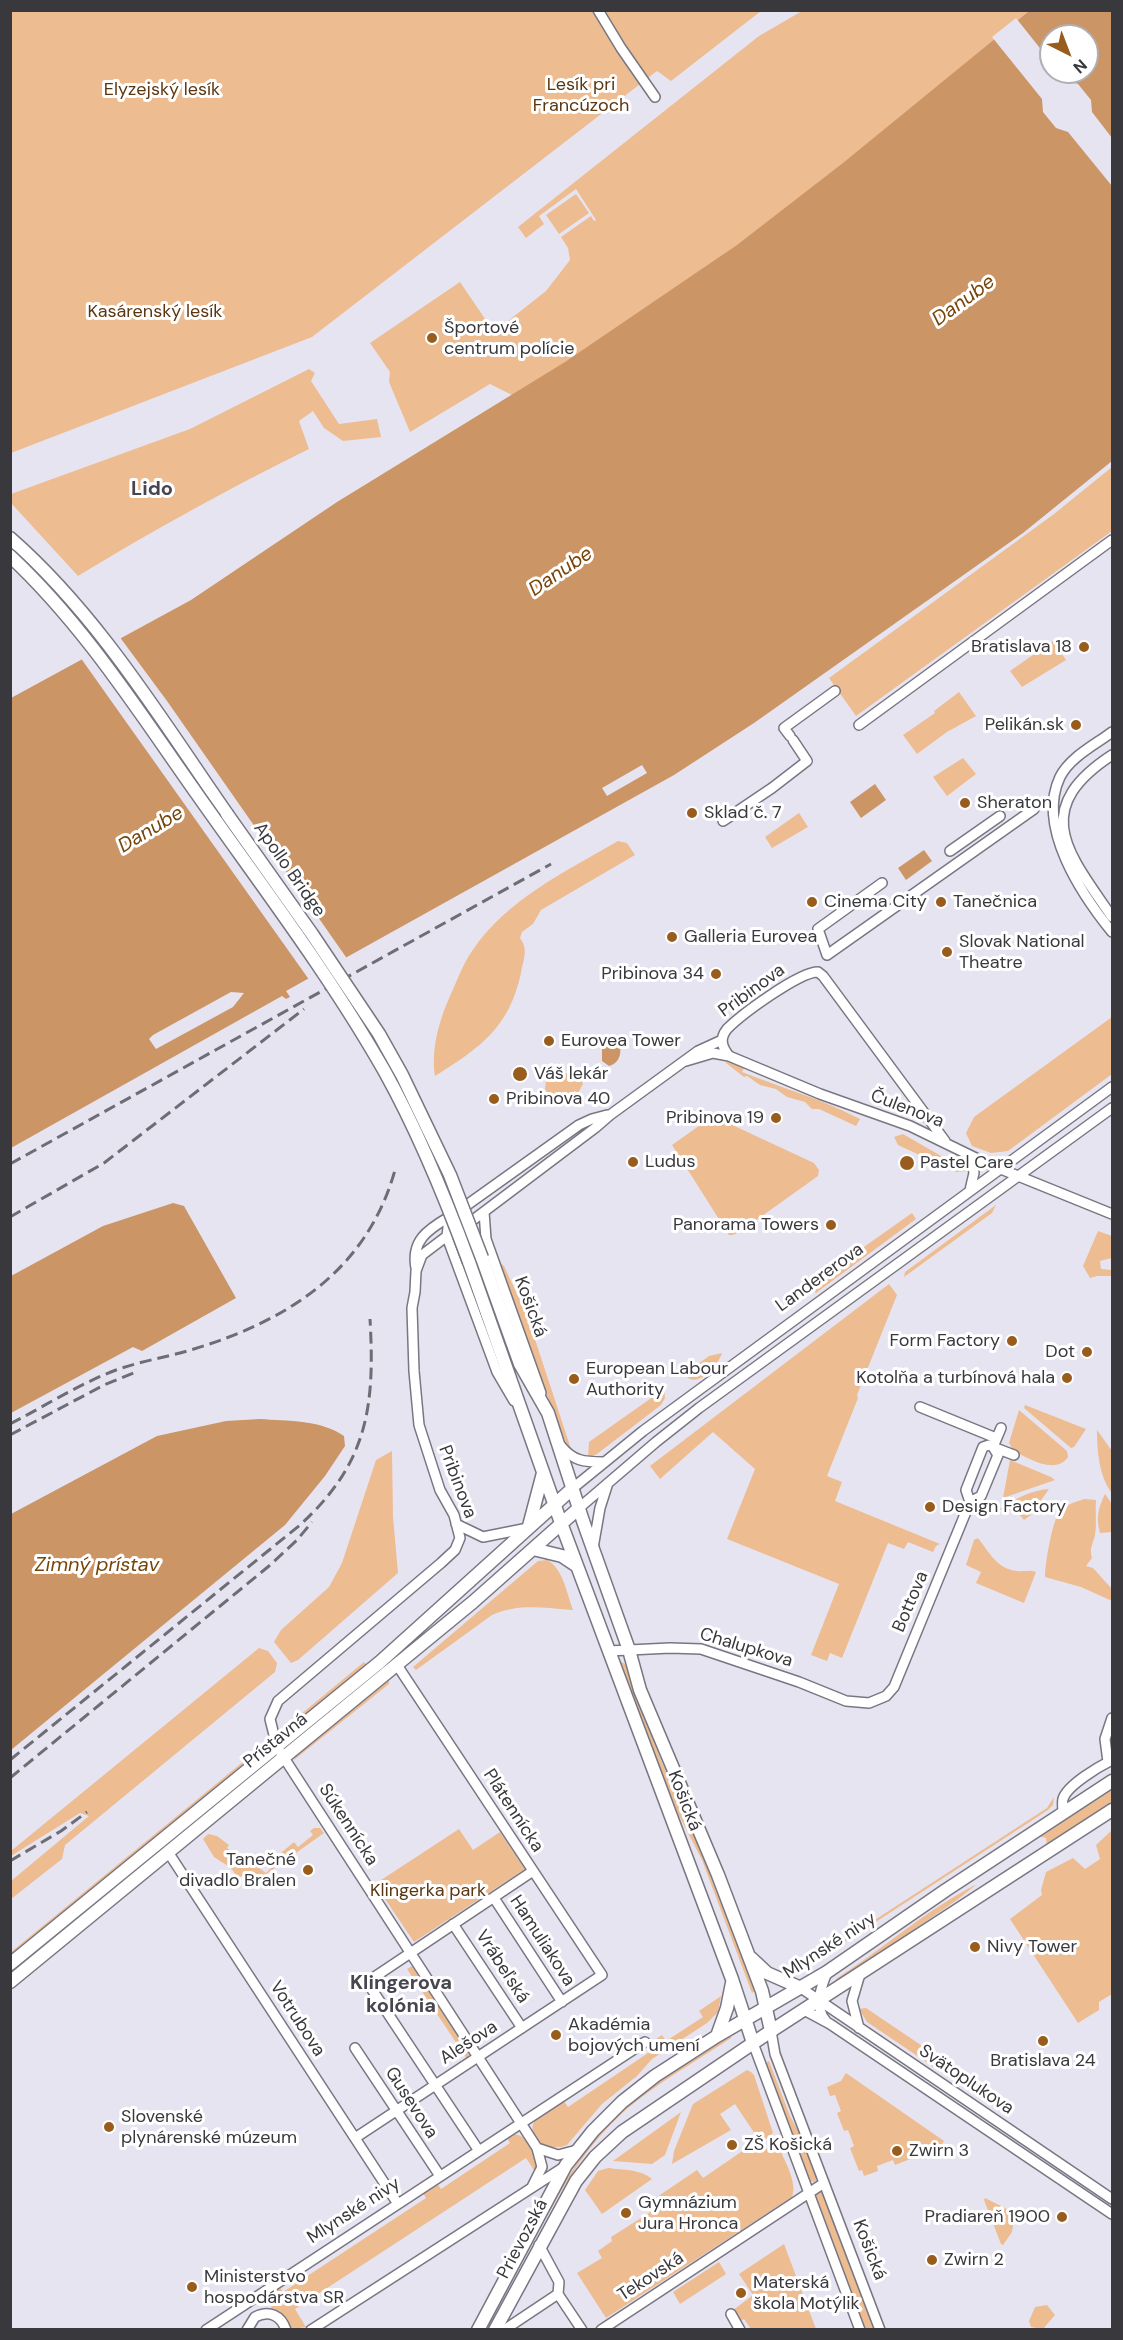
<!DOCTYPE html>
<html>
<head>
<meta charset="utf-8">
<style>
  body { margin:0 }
  #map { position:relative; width:1123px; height:2340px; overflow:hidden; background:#e7e4f2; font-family:"DM Sans",sans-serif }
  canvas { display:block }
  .frame { position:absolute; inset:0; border:12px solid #39383d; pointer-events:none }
  .north { position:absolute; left:1039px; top:24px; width:60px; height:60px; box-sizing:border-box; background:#fff; border:2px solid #b0afb1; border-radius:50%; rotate:138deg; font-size:16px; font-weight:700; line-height:24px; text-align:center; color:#39383d }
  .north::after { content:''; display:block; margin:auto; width:21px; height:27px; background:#985c1d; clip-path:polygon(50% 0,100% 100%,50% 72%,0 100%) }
</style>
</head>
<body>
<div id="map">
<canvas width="1123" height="2340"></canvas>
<div class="frame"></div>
<div class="north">N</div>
</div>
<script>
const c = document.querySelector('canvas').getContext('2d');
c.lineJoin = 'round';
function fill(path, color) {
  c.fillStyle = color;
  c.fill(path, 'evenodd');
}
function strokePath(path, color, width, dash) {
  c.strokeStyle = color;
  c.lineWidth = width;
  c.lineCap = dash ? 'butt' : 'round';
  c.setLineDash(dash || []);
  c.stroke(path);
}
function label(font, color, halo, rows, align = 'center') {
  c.font = font + ' "DM Sans",sans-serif';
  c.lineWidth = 6;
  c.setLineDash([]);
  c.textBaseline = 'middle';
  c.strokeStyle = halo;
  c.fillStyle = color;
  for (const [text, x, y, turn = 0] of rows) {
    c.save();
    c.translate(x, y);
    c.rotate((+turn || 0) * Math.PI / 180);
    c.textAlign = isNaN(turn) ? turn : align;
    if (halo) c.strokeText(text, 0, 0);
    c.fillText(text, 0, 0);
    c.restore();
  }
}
fill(new Path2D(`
  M10,11H761L671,81L657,71L312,337L11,453Z
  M802,11H1029C933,90 838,173 736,246C663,298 589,347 514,396L490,384L410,432L389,382L390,372L370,343L460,282L494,332L546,291L570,260L568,248L561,237L591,216L594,221L596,220L576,189L539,216L544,224L526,238L518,227L759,36Z
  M576,194L589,213L559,234L546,215Z
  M309,369L315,373L311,381L339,424L377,419L381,437L343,441L324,428L313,411L299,421L309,449C230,488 153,530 78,576L11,503V494L190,429Z
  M1112,467V531L856,716L829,678L1054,514Z
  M1053,641L1066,660L1022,687L1010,671Z
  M959,692L976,716L947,732L917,754L903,735L935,713L934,711Z
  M963,758L976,774L947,796L933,777Z
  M799,813L808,827L772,848L765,837Z
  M618,841L627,843L635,855L541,910L533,924L522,932L520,938C529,950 523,960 521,973C509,1028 481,1047 435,1076C431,1049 439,1021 450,996C457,981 463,964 472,951C507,899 565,872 618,841Z
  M1112,1017V1074L1008,1151L991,1153L972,1146L966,1133L974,1117Z
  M728,1059L745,1066L742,1072C782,1088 822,1099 860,1119L856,1126L819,1109H812L805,1102L787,1097L776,1089L760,1085L747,1076L744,1077L726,1063Z
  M564,1073L579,1075L583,1084L578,1093L575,1091L558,1097L549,1095L545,1089L546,1081L549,1077L550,1079Z
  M713,1116L814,1163L819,1170L818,1176L741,1231L733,1235H729L672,1145Z
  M903,1134L967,1171L956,1172L898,1145L894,1137Z
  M996,1205L992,1213L904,1277L905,1272Z
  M912,1213L916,1219L816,1293L810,1285Z
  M1098,1231L1112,1236V1258L1100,1261L1101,1269L1112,1270V1276H1097L1090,1278L1083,1266Z
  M499,1262L504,1266L527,1315L572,1452L566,1443L524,1336Z
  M889,1284L897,1295L857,1395L858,1398L827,1476L842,1482L835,1501L940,1544L936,1546L933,1552L908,1542L904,1549L888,1543L842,1658L830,1653L827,1661L811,1655L839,1584L727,1539L755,1469L713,1432L660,1479L650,1466Z
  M722,1353C718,1366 696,1391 684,1374L709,1356Z
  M664,1389L665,1398L661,1405L597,1454L588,1458L589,1442Z
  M1025,1405L1086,1429L1074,1447L1071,1448L1024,1408Z
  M1019,1410L1067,1451L1068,1457C1056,1475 1028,1459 1013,1450L1009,1443Z
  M1097,1430L1112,1451V1493C1099,1477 1097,1450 1097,1430Z
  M392,1451L393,1517L398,1573L298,1660L291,1663L274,1642L281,1630L329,1587L342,1563L376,1460Z
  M1010,1460L1051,1477L1055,1480L1003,1498Z
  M1049,1489L1031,1515L1024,1520L1016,1511L1000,1510V1508C1016,1499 1031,1490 1049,1489Z
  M1105,1494L1112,1504V1532L1100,1533C1096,1518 1098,1508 1105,1494Z
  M1084,1499L1096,1500C1095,1511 1097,1525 1095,1535C1093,1544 1089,1548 1092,1558L1086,1566L1093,1568L1112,1589V1601L1081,1587L1045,1577C1045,1564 1052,1523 1059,1512C1064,1505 1076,1502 1084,1499Z
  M978,1538C989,1552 997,1569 1017,1571C1024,1572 1030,1569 1036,1572L1024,1603L976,1583L981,1572L966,1565L974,1540Z
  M547,1560C563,1568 567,1594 573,1610C545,1608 518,1603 492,1615L416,1670L413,1667L538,1561Z
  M259,1648L268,1651L277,1663L275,1672L65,1845L62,1859L11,1899V1881L89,1816L80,1813L11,1856V1851Z
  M620,1661L625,1664L660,1758L698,1843L755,1991L752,1993L702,1860L678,1814L619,1663Z
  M364,1662L367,1665L284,1734L283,1729Z
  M389,1679V1684L294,1760L296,1755Z
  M266,1743L263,1751L11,1957V1952Z
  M1112,1788V1804L1047,1846L1046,1838L1038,1836Z
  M1054,1797L1053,1805L1048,1810L828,1953L827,1951L1047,1808Z
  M314,1828H320L324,1833L251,1885L244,1875L238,1878L231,1868L214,1857L203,1839L208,1834L217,1836L229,1845L227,1848L232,1852L234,1850L266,1873L272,1867L269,1863L294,1842L298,1847L313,1835L310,1831Z
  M459,1829L473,1850L500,1832L525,1869L414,1942L375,1884Z
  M1112,1830V1994L1099,2002V2010L1078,2023L1010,1919L1042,1895L1041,1890L1046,1872L1073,1858L1085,1869L1100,1859L1096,1845Z
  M977,1884L957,1900L838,1982L836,1979C884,1948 926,1910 977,1884Z
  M412,1966L467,2050L469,2055L467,2059L407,1969Z
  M721,1996L718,2012L707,2023L652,2059L637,2076L602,2104L567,2145L561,2147H544C518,2122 542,2114 563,2100L568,2107L651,2051L647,2045L662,2035L666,2041L703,2017L699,2011Z
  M866,2008L949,2064L950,2078L867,2022L859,2009Z
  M731,2035V2038C697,2061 660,2081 628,2108C595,2136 571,2173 550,2211H548C568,2174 591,2140 622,2112C654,2081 694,2059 731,2035Z
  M769,2061L790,2116L806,2145L818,2176L815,2182L809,2181L765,2063Z
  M747,2070L751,2072L754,2075L773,2133L761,2143L765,2149L777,2144L778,2146C784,2159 798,2183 792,2197L606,2318L577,2273L602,2258L598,2251L612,2241L611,2237L652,2211L648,2203L697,2170L703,2178L744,2150L746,2153L761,2143L735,2104L720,2114L731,2130L672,2164L674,2151L693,2104Z
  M846,2073L944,2141L939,2148L930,2151L928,2147L912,2153L913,2158L895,2165L893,2160L877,2166L878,2171L864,2176L862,2170L859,2171L850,2148L854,2146L848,2130L844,2131L837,2113L841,2111L835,2095L830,2096L827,2087L841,2081Z
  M681,2112L665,2155L652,2164L613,2161Z
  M513,2134C532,2136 539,2157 536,2173L526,2158L295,2309L306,2327L293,2329C285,2323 266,2305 266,2295L279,2286L283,2292L426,2198L423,2193L437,2183L441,2189L510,2143L507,2138Z
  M608,2168C622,2170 641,2169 652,2179L602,2214L585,2190L598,2171Z
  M818,2191L824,2194L875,2329H865L815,2197Z
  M985,2198L1015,2213L1012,2232L1003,2245L1001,2244L984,2200Z
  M784,2244L816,2329H751L744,2319L739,2322L732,2311L753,2295L739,2274Z
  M719,2262L726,2274L680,2304L673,2292Z
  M1047,2305L1055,2315L1043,2329L1031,2327L1029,2321L1035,2307Z`), '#edbc91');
fill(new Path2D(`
  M1029,11H1112V461L1023,533L754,723L674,775L286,991L290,997L286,999L282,996L11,1148V698L191,600L337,502L565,362L737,245L843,163ZM1051,36H1087V72H1051Z
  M875,784L886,800L861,818L850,802Z
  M924,850L932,861L906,880L898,868Z
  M611,1038L618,1041C623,1051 620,1063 609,1066L602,1061V1045Z
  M173,1203L184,1206L236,1298L142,1351L133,1347L11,1413V1276L103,1226Z
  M260,1419C287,1421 322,1420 344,1436L345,1446L325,1476L285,1525L11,1750V1514L157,1436L226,1421Z`), '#cb9565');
fill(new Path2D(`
  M1016,18L1051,62V72H1059L1066,80L1078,84L1091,100L1092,112L1112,138V186L1068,132L1056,128L1043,112L1042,99L992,37Z
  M119,636L167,701L348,960L310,981L80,657Z
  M642,765L647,773L607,796L602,788Z
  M231,992L244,993L233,1007L156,1049L149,1039L153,1035Z`), '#e7e4f2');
const minor = new Path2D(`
  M598,10L621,48L655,97
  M859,725L1112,540
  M1112,732C1095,745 1070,757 1060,777C1036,827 1082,895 1112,932
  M790,736L784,728L835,691
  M1112,755C1028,810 1069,854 1112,917
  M723,821L772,788L807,761L793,740
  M950,851L1000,816
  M882,883L818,929L827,955L1034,809
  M729,1056C722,1047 719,1039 727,1029C742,1014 799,972 818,972L823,976L945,1141
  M686,1061L713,1053L729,1056L820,1094L910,1126L986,1163L1112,1214
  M970,1190L974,1173L971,1156
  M467,1205L579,1125L592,1119L607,1115
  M484,1212L486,1239L541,1393
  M449,1217L447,1237L497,1372L514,1401
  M473,1220L595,1128L610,1115L698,1051L722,1040
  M451,1233L422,1255L416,1271L415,1292L412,1308L414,1371L419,1425L440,1490L454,1515L460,1538L455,1550L441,1563L278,1701L270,1719L277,1747L537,2148L542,2167L532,2187
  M416,1268C411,1241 427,1230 449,1217
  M920,1407L996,1438
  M1001,1428L993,1447L1014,1455
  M989,1445L993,1447L998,1455L981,1496L970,1502L966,1490L983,1447Z
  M561,1446C573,1461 584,1462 603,1462
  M573,1488L643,1431L1112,1087
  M579,1508L656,1442L699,1408L1112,1108
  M456,1524L483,1537L528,1528
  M593,1548L600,1508L608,1483
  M609,1651L670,1648L701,1649L799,1682L846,1701L869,1703L886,1696L894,1687L970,1502
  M1108,1762L1105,1739L1112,1718
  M1063,1813C1063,1809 1062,1803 1063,1799C1067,1785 1100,1766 1112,1760
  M168,1852L398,2204
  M494,1898L562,2002
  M453,1924L522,2028
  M801,1988L1112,2199
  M804,2010L830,2024L1112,2214
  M826,2021C813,2007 821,1988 827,1972
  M859,2028L852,2001L860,1974
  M771,2031L775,2054L880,2330
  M753,2043L860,2330
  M355,2048L440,2176
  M355,2138L602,1975L397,1665
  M537,2148L558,2155L577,2150
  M479,2151L367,1982L533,1871
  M539,2245L559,2282L558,2294L582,2330
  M731,2314L740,2330
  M206,2330L645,2042
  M247,2330L255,2317C269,2310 281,2315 286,2330
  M311,2330L564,2167
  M504,2330L558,2294
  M601,2330L824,2183`);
const major = new Path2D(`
  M10,538C98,615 161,719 227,814
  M482,1258L520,1364L548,1413L583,1521L629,1650L640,1690L718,1875L762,1991L771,2031
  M469,1262L561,1523L732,1979L753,2043
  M529,1526L543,1473
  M533,1549L562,1556L577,1566
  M751,1958L767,1973L801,1988
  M10,1964L380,1662L573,1488
  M10,1982L473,1602L579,1508
  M717,2036L727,2008L732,1983
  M478,2330L566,2165L593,2131L622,2102L655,2076L717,2036L827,1972L946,1890L1112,1781
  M495,2330L576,2181L595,2157L622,2132L771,2031L1112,1810`);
strokePath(minor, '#787681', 12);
strokePath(major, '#787681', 15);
strokePath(minor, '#fff', 9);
strokePath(major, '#fff', 12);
strokePath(new Path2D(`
  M10,1164L551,864
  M10,1217L104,1163L304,1009
  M10,1424C45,1406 79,1384 116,1370C141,1361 168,1357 194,1349C289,1320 367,1270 395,1170
  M10,1435L104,1385L136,1372
  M10,1760L300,1525C368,1463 375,1406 370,1319
  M10,1778L269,1566L297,1540L312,1522
  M10,1861L61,1831L87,1812`), '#6e6d74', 3, [12, 6]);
const majorBridge = new Path2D(`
  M10,556C84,625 139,712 197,794C261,885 330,975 385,1072C419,1133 445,1197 469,1262
  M227,814L312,934L379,1034L402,1075L450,1175L482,1258`);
strokePath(majorBridge, '#787681', 15, []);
strokePath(majorBridge, '#fff', 12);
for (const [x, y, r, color] of [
  [432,338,6,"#985c1d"],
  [1084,647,6,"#985c1d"],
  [1076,725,6,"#985c1d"],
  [965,803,6,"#985c1d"],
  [692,813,6,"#985c1d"],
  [812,902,6,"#985c1d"],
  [941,902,6,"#985c1d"],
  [672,937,6,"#985c1d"],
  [947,952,6,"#985c1d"],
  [716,974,6,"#985c1d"],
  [549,1041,6,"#985c1d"],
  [520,1074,8,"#985c1d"],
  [494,1099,6,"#985c1d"],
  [776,1118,6,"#985c1d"],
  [633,1162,6,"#985c1d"],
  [907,1163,8,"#985c1d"],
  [831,1225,6,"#985c1d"],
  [1012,1341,6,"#985c1d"],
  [1087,1352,6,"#985c1d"],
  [1067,1378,6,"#985c1d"],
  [574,1379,6,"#985c1d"],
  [930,1507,6,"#985c1d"],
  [308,1870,6,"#985c1d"],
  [975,1947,6,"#985c1d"],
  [556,2035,6,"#985c1d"],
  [1043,2041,6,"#985c1d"],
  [109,2127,6,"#985c1d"],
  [732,2145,6,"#985c1d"],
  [897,2151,6,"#985c1d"],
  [626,2213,6,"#985c1d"],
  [1062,2217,6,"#985c1d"],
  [932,2260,6,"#985c1d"],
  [192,2287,6,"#985c1d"],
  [741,2293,6,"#985c1d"]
]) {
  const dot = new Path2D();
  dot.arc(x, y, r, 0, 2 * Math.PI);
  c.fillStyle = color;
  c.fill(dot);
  strokePath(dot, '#fff', 2);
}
label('18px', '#5b3711', '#fff', [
  ["Lesík pri",581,85],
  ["Francúzoch",581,106],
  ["Elyzejský lesík",162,90],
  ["Kasárenský lesík",155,312],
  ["Klingerka park",428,1891]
]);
label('18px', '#39383d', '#fff', [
  ["Športové",444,328],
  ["centrum polície",444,349],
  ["Bratislava 18",1072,647,"right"],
  ["Pelikán.sk",1064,725,"right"],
  ["Sheraton",977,803],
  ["Sklad č. 7",704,813],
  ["Cinema City",824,902],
  ["Tanečnica",953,902],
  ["Galleria Eurovea",684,937],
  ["Slovak National",959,942],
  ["Theatre",959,963],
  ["Pribinova 34",704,974,"right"],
  ["Eurovea Tower",561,1041],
  ["Váš lekár",534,1074],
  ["Pribinova 40",506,1099],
  ["Pribinova 19",764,1118,"right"],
  ["Ludus",645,1162],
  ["Pastel Care",920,1163],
  ["Panorama Towers",819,1225,"right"],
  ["Form Factory",1000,1341,"right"],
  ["Dot",1075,1352,"right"],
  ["European Labour",586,1369],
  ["Authority",586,1390],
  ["Kotolňa a turbínová hala",1055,1378,"right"],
  ["Design Factory",942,1507],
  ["Tanečné",296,1860,"right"],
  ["divadlo Bralen",296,1881,"right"],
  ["Nivy Tower",987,1947],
  ["Akadémia",568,2025],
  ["bojových umení",568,2046],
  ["Bratislava 24",1043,2061,"center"],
  ["Slovenské",121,2117],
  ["plynárenské múzeum",121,2138],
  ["ZŠ Košická",744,2145],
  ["Zwirn 3",909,2151],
  ["Gymnázium",638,2203],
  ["Jura Hronca",638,2224],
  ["Pradiareň 1900",1050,2217,"right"],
  ["Zwirn 2",944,2260],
  ["Ministerstvo",204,2277],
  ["hospodárstva SR",204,2298],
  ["Materská",753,2283],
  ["škola Motýlik",753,2304]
], 'left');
label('18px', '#39383d', '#fff', [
  ["Apollo Bridge",289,870,55],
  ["Pribinova",752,991,-36],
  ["Čulenova",907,1109,21],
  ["Landererova",820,1278,-36],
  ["Košická",530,1307,70],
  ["Pribinova",457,1482,69],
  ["Bottova",911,1602,-67],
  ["Chalupkova",746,1648,17],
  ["Prístavná",276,1741,-39],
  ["Košická",684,1801,69],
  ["Plátennícka",513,1811,57],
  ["Súkennícka",348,1825,57],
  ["Hamuliakova",542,1941,57],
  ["Mlynské nivy",830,1946,-33],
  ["Vrábeľská",502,1967,57],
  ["Votrubova",297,2019,57],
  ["Alešova",469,2043,-33],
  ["Svätoplukova",966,2080,34],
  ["Gusevova",411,2103,57],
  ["Mlynské nivy",354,2211,-33],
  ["Prievozská",523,2239,-62],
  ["Košická",869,2250,69],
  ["Tekovská",651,2277,-33]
]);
label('italic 20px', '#784509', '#fff', [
  ["Danube",964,301,-36],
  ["Danube",561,572,-34],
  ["Danube",151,830,-31],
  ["Zimný prístav",97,1566]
]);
label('bold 20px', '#47454f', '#fff', [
  ["Lido",152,490],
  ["Klingerova",401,1984],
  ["kolónia",401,2007]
]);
</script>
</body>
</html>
